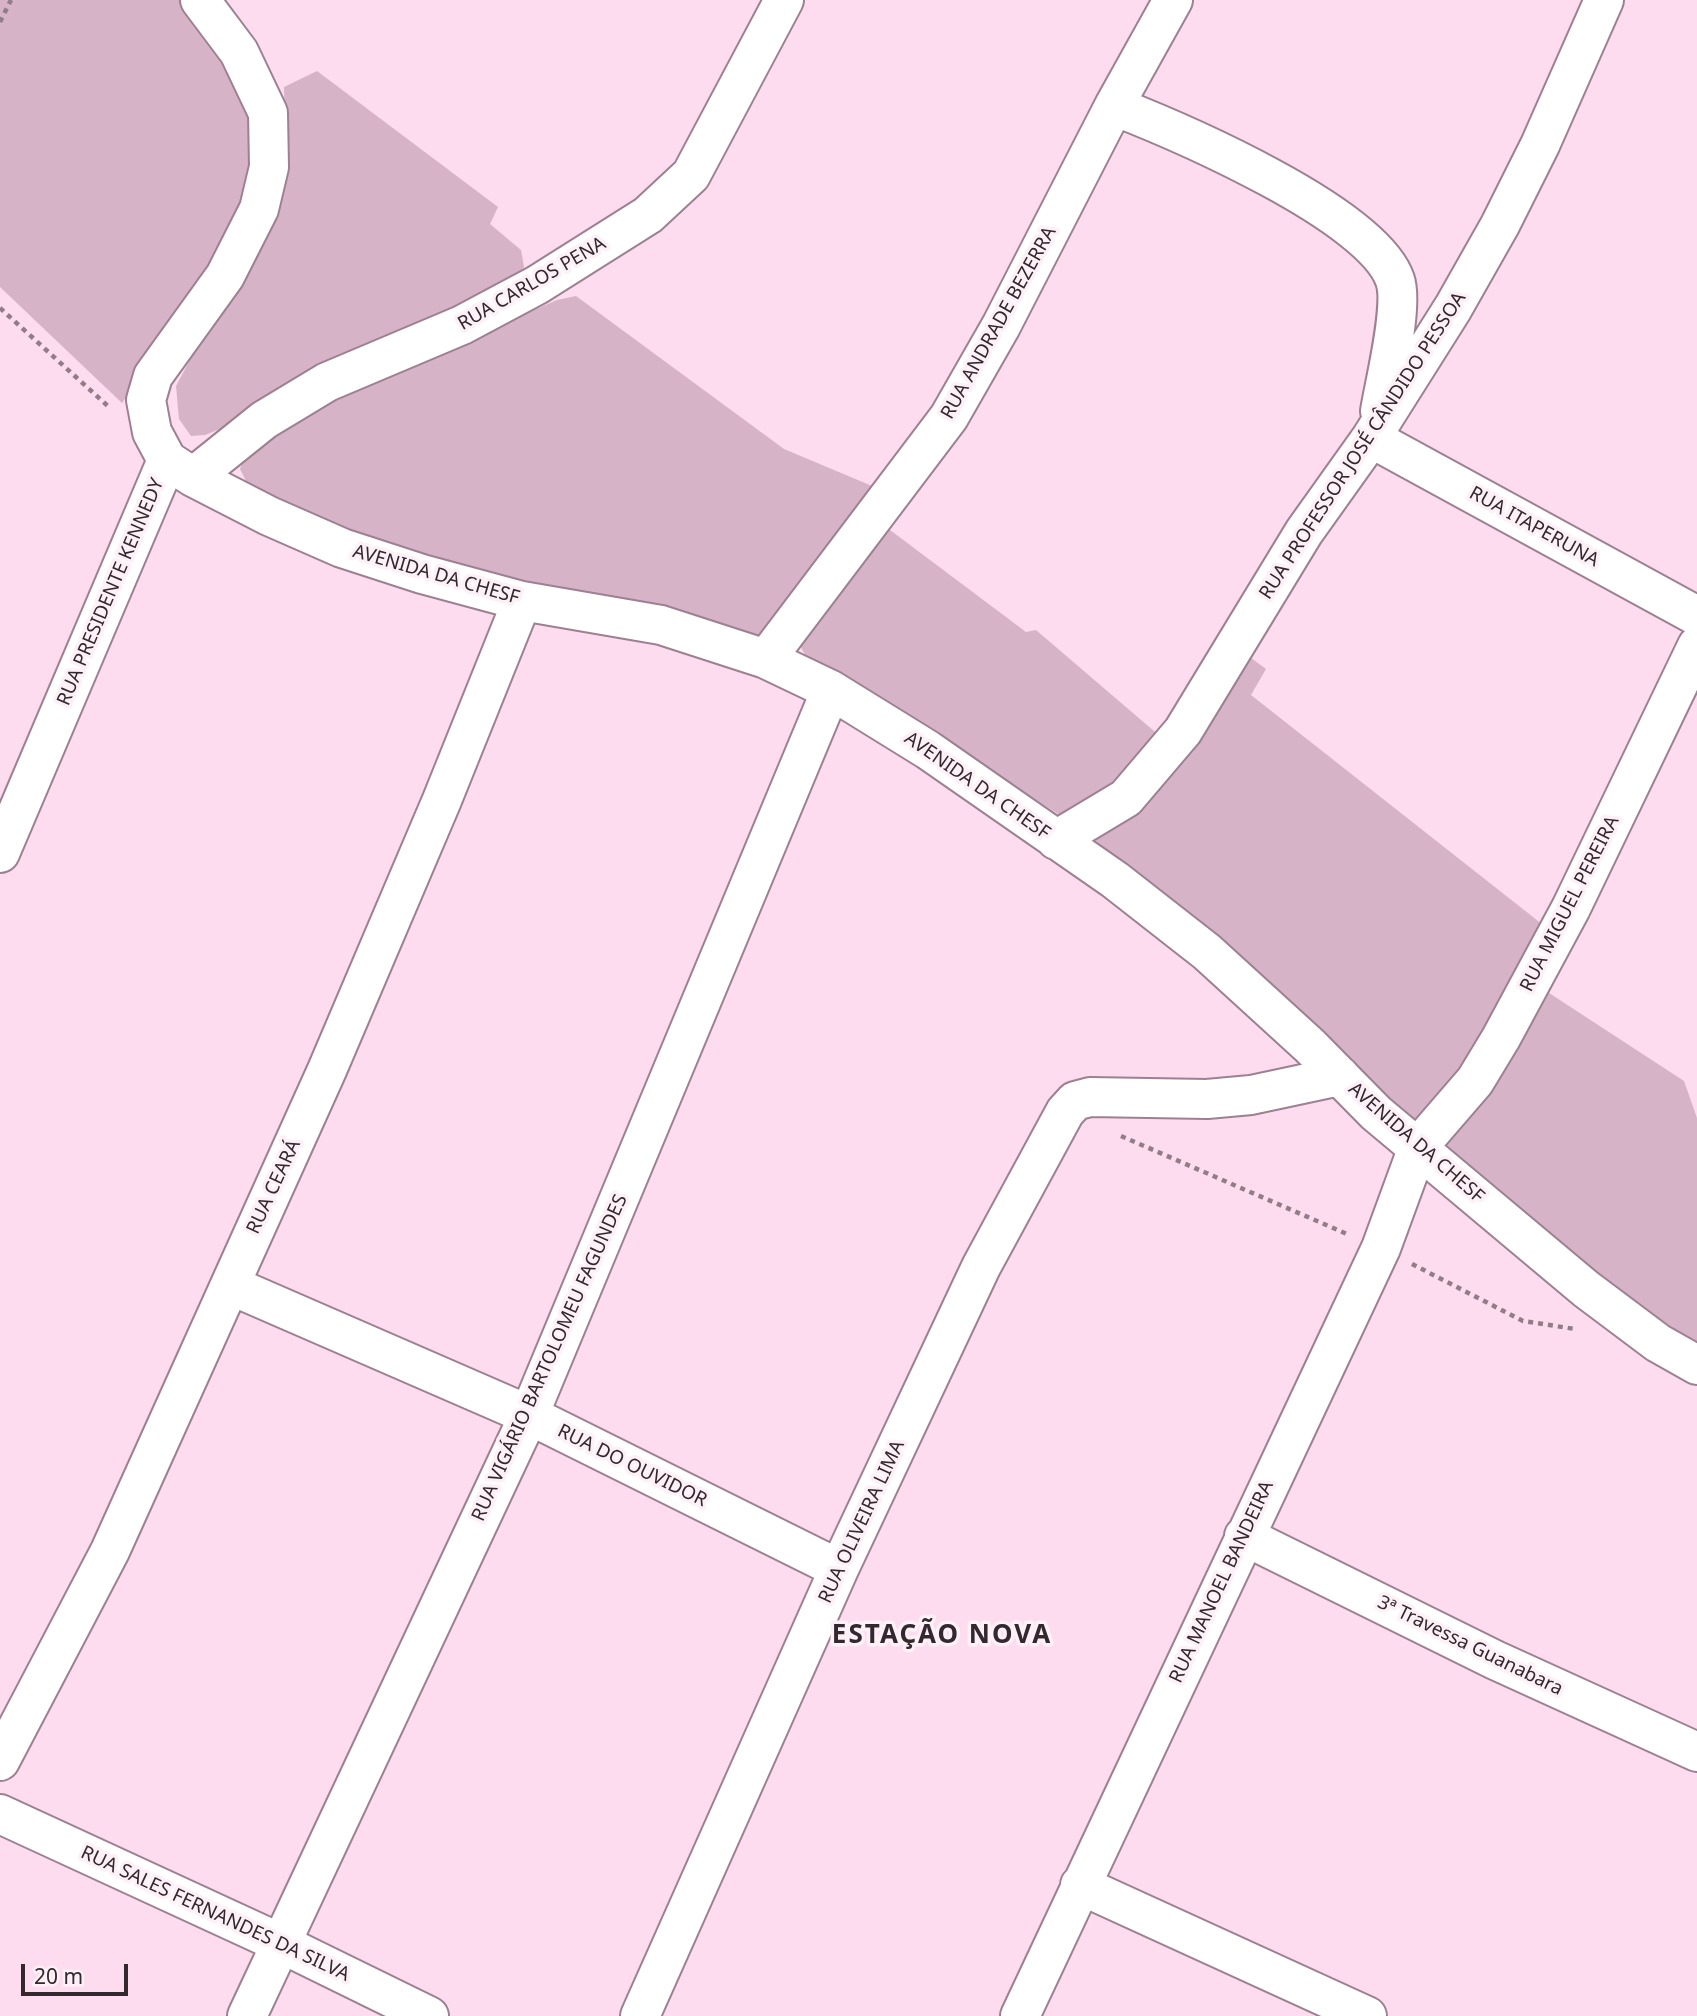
<!DOCTYPE html>
<meta charset="utf-8">
<style>
body{margin:0}
#map{position:relative;width:1697px;height:2016px;overflow:hidden;background:#fcdcee;font-family:"Noto Sans",sans-serif}
canvas{display:block}
.scale{position:absolute;left:21px;top:1964px;width:107px;height:32px;box-sizing:border-box;border:4px solid #33282e;border-top:0;padding-left:9px;font-size:21px;line-height:24px;white-space:nowrap;color:#33282e;-webkit-text-stroke:5px #fdf0f7;paint-order:stroke}
</style>
<div id="map">
<canvas width="1697" height="2016"></canvas>
<div class="scale">20 m</div>
</div>
<script>
const c = document.querySelector('canvas').getContext('2d');
c.lineJoin = 'round';
function paint(path, color) {
  c.fillStyle = color;
  c.fill(path, 'evenodd');
}
function trace(path, color, width, dash) {
  c.strokeStyle = color;
  c.lineWidth = width;
  c.lineCap = dash ? 'butt' : 'round';
  c.setLineDash(dash || []);
  c.stroke(path);
}
function label(font, color, halo, rows, align = 'center') {
  c.font = font + ' "Noto Sans",sans-serif';
  c.lineWidth = 7;
  c.setLineDash([]);
  c.textBaseline = 'middle';
  c.strokeStyle = halo;
  c.fillStyle = color;
  for (const [text, x, y, turn = 0] of rows) {
    c.save();
    c.translate(x, y);
    c.rotate((+turn || 0) * Math.PI / 180);
    c.textAlign = isNaN(turn) ? turn : align;
    if (halo) c.strokeText(text, 0, 0);
    c.fillText(text, 0, 0);
    c.restore();
  }
}
paint(new Path2D(`
 M0 0H181L201 17 259 112V193L172 331 122 403 0 287Z
 M317 71 498 207 490 224 521 250 524 267 514 284 252 416 205 435 191 436 179 419 176 386 260 229 285 122 284 87Z
 M576 296 784 449 884 491 767 645 358 539 247 483 240 469 247 451 285 420 557 300Z
 M886 527 1026 632 1036 630 1161 737 1134 775 1074 816 1058 814 917 723 810 664 798 642Z
 M1247 655 1266 669 1251 695 1552 932 1464 1086 1409 1126 1101 852 1095 838Z
 M1546 991 1684 1081 1697 1118V1351L1437 1146Z`), '#d7b3c8');
const minor = new Path2D(`
 M1114 106C1178 131 1373 214 1395 280 1404 306 1385 381 1380 411
 M1371 438 1697 616
 M167 460 193 477 269 516 342 548 422 574 522 601 661 625 766 659 831 690 928 750 1115 880 1207 952 1310 1046 1376 1113 1586 1289 1658 1343 1697 1365
 M193 477 264 420 327 382 462 325 537 285 648 215 691 175 784 0
 M766 659 949 417 1001 326 1114 106 1173 0
 M1056 840 1126 798 1183 731 1304 532 1371 438 1453 308 1500 225 1540 145 1604 0
 M0 853 167 460 152 432 146 400 153 376 225 276 259 209 269 167 268 113 239 52 200 0
 M230 1285 529 1415 839 1569
 M1244 1536 1495 1660 1697 1752
 M0 1761 110 1551 327 1070 442 800 522 601
 M0 1814 280 1943 429 2016
 M1080 1885 1367 2016
 M247 2016 529 1415 831 690
 M640 2016 839 1569 981 1267 1065 1112 1075 1101 1090 1097 1207 1099 1251 1095 1340 1076
 M1020 2016 1381 1248 1418 1147 1475 1081 1501 1038 1571 908 1697 646`);
trace(minor, '#9d8091', 42);
trace(new Path2D(`
 M0 22 11 0
 M0 308 110 408
 M1121 1136 1347 1234
 M1412 1264 1523 1321 1575 1329`), '#917c88', 4.5, [5, 5]);
trace(minor, '#fff', 38);
label('19px', '#33282e', '#fdf0f7', [
 ["RUA CARLOS PENA",532,284,-30],
 ["RUA ANDRADE BEZERRA",999,323,-61],
 ["RUA PROFESSOR JOSÉ CÂNDIDO PESSOA",1363,446,-57],
 ["RUA ITAPERUNA",1534,527,29],
 ["AVENIDA DA CHESF",436,575,16],
 ["RUA PRESIDENTE KENNEDY",111,592,-67],
 ["AVENIDA DA CHESF",977,786,35],
 ["RUA MIGUEL PEREIRA",1570,904,-63],
 ["AVENIDA DA CHESF",1416,1143,41],
 ["RUA CEARÁ",274,1187,-65],
 ["RUA VIGÁRIO BARTOLOMEU FAGUNDES",550,1358,-66],
 ["RUA DO OUVIDOR",632,1466,26],
 ["RUA OLIVEIRA LIMA",862,1522,-65],
 ["RUA MANOEL BANDEIRA",1222,1582,-65],
 ["3ª Travessa Guanabara",1470,1646,26],
 ["RUA SALES FERNANDES DA SILVA",215,1914,25]
]);
c.letterSpacing = '2px';
label('bold 26px', '#33282e', '#fdf0f7', [
 ["ESTAÇÃO NOVA",942,1636]
]);
c.letterSpacing = '0px';
</script>
